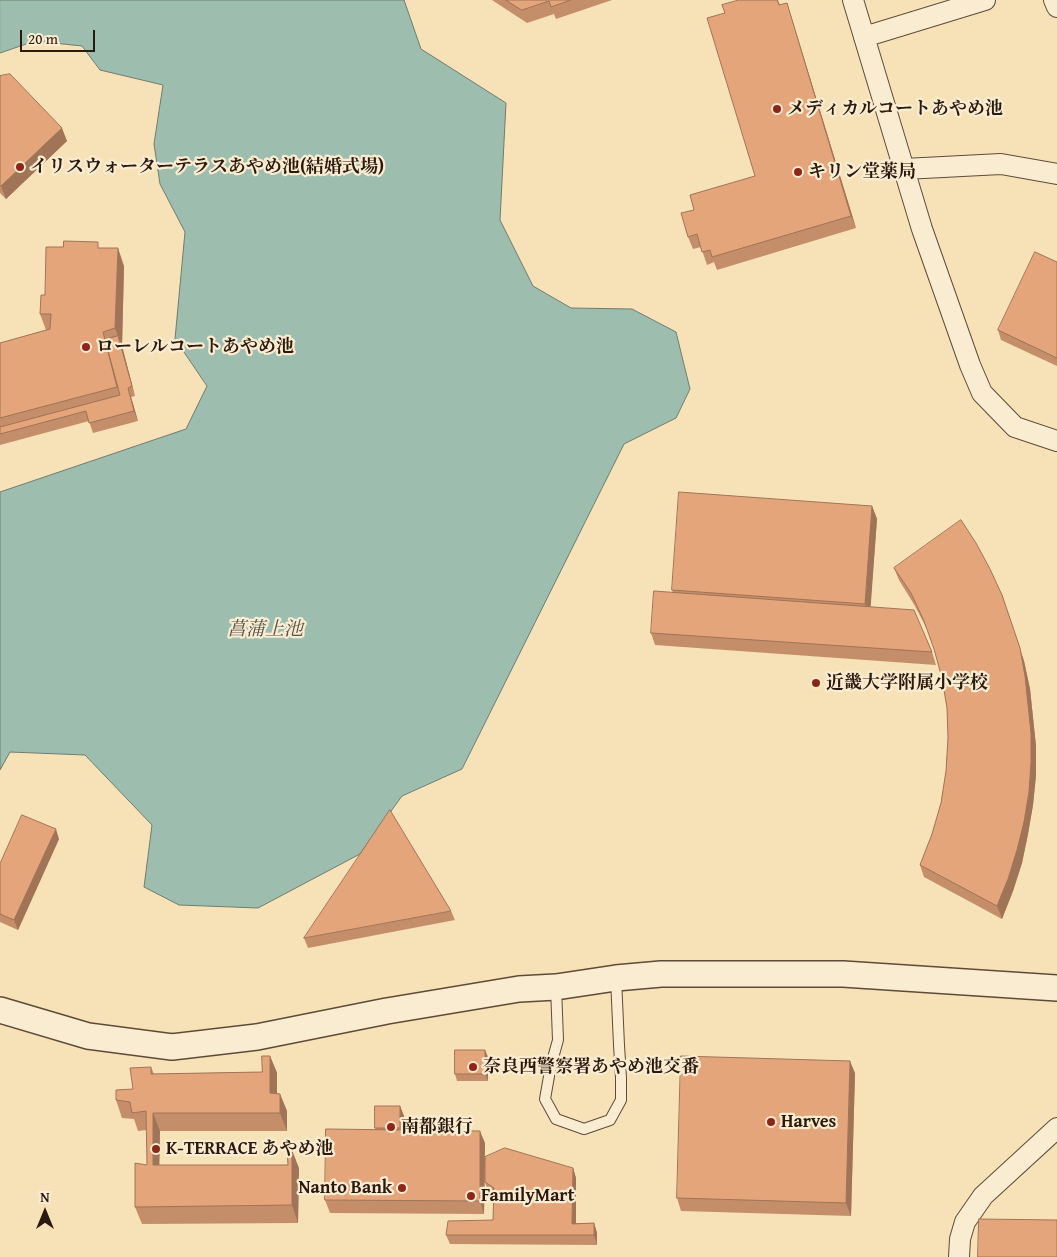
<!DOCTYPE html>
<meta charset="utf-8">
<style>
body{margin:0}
#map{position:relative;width:1057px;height:1257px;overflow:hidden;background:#f7e2b7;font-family:"Gentium Book Plus",serif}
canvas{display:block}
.north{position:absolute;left:20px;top:1187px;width:50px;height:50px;-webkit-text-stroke:4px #faecd0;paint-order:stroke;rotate:0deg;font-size:14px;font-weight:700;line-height:20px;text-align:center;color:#2a190d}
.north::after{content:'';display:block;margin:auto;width:18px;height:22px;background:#2a190d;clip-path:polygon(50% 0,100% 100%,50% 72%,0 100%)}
.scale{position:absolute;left:20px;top:30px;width:75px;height:22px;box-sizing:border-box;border:2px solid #2a190d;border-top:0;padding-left:6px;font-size:15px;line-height:18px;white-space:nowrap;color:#2a190d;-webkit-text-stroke:4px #faecd0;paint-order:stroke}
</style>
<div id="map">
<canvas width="1057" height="1257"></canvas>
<div class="north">N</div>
<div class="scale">20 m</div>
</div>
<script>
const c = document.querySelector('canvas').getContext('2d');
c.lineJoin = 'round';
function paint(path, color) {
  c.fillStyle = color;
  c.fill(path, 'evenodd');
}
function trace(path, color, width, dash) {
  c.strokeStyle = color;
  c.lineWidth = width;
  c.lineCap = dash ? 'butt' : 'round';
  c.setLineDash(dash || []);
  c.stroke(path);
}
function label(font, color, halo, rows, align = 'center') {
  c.font = font + ' "Gentium Book Plus","Noto Serif JP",serif';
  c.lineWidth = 4.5;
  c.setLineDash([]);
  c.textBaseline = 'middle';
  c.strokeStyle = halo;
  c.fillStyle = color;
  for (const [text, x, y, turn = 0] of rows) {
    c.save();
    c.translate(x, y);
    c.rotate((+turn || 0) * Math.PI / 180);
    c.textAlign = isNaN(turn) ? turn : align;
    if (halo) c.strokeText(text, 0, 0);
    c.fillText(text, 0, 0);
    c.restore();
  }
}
const water = new Path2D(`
 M0 0H404L421 49 506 103 500 220 533 286 571 308 632 309 676 332 690 389 676 418 624 444 462 769 402 796 360 854 258 908 179 905 144 887 152 825 85 755 10 752 0 770V492L186 429 207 386 175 339 185 232 160 184 154 144 163 85 100 70 82 46 35 41 0 53Z`);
paint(water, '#9dbeaf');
trace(water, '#6f7c6e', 1);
const service = new Path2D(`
 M556 987 558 1040 551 1065 545 1099 556 1119 584 1129 610 1120 621 1100V1078L619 1045 616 978`);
const minor = new Path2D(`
 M853 0 922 229 970 365 982 393 1015 427 1057 441
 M1054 0 1057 7
 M864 37 985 0
 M904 169 1001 164 1057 174
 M959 1257 960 1239 965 1222 983 1196 1057 1128`);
const tertiary = new Path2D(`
 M0 1010 88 1036 172 1047 257 1037 387 1011 519 989 556 987 616 978 661 974H843L1057 988`);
trace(service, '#5d4b38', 12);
trace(minor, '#5d4b38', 22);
trace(tertiary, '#5d4b38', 28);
trace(service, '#faecd0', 10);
trace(minor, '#faecd0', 20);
trace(tertiary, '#faecd0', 25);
paint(new Path2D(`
 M492 0H612L556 19 554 14 527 23Z
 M739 0H778L780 5 787 3 791 16 856 228 717 270 714 262 707 265 701 247 693 249 688 237 694 210 755 176 725 13Z
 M0 76 67 141 6 199 0 193Z
 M100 248 124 266 122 346 135 396 131 397 138 421 93 433 89 421 0 445V343L46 330 40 314 45 295Z
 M1057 262V366L1001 340 998 330Z
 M872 506 877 519 870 607 932 652 936 665 655 645 651 633 673 593 672 590Z
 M894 568 1002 595 1024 661 1030 689 1036 746V775L1033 805 1028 834 1022 863 1013 891 1002 919 924 877 920 865 932 834 941 803 946 771 948 738 947 708 942 678 935 650 929 633 915 606 899 580Z
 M59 839 18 930 0 922V864Z
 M451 911 455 920 308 948 304 938Z
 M270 1056 277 1073V1093L280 1094 287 1111V1131H160L159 1165 299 1168 298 1223 142 1224 135 1207 147 1165V1130L138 1131 134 1119 122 1118 116 1100 133 1089 151 1067 154 1074 262 1072Z
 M488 1057V1081H457L455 1074Z
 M855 1073 851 1216 681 1211 677 1198Z
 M400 1106 404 1116V1130L485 1143V1157L573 1168 576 1178V1223H594L597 1233V1245L450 1244 446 1235 493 1220 494 1195 488 1192 485 1182V1169L484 1214 330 1213 325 1200 376 1130 375 1128Z`), '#c48e6a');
paint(new Path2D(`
 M787 3 791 16 856 228 851 216Z
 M62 128 67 141 6 199 1 186Z
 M118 248 124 266 122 346 135 396 132 386 118 336 115 328Z
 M128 388 131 397 138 421 134 411Z
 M872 506 877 519 870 616 865 604Z
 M1002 595 1024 661 1030 689 1036 746V775L1033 805 1028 834 1022 863 1013 891 1002 919 997 906Z
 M56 829 59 839 18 930 14 920Z
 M485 1050 488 1057V1081L485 1074Z
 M270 1056 277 1073V1110L270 1093Z
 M850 1061 855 1073 851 1216 846 1203Z
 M280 1094 287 1111V1131L280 1113Z
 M400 1106 404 1116V1138L400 1128Z
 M153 1113 160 1131 159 1183 153 1165Z
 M480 1131 485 1143 484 1214 480 1201Z
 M292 1150 299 1168 298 1223 292 1205Z
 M573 1168 576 1178V1233L572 1224Z
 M594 1223 597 1233V1245L594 1235Z`), '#a07456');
const building = new Path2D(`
 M506 0H571L551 7 549 1 522 10Z
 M739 0H777L779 5 787 3 851 216 712 257 710 250 702 252 697 234 688 237 681 213 694 210 690 195 755 176 707 18 725 13 722 5Z
 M10 74 62 128 1 186 0 185V76Z
 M64 241 98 242V248H118L115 328 103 332 117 387 0 418V343L50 329 51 314H40L41 295H45L46 247H63Z
 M1035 252 1057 262V358L998 330Z
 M118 336 132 386 128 388 134 411 89 423 86 411 0 434V427L120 395 105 340Z
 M679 492 872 506 865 604 672 590Z
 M961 520 976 543 990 569 1002 595 1020 648 1025 676 1031 733V763L1029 792 1024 822 1017 850 1008 879 997 906 920 865 932 834 941 803 946 771 948 738 947 708 942 678 934 649 924 621 911 593 894 568Z
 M654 591 914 610 932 652 651 633Z
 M390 810 451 911 304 938Z
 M22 815 56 829 14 920 0 914V864Z
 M455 1050H485V1074H455Z
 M262 1056H270V1093L280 1094V1113H153V1165H288L287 1150H292V1205L135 1207V1163L147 1165 146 1111 132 1113 130 1102 116 1100V1090L133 1089 130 1068 151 1067V1074L262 1072Z
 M681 1056 850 1061 846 1203 677 1198Z
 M375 1106H400V1128H375Z
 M326 1129 480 1131V1201L325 1200Z
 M505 1148 573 1168 572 1224 594 1223V1235H446L448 1221 493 1220 494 1188 485 1182V1157Z
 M979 1219 1057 1220V1257H978Z`);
paint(building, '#e4a57b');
trace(building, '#a07456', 1);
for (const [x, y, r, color] of [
 [777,109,5,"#8f2418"],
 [20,167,5,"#8f2418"],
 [798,172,5,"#8f2418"],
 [86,347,5,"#8f2418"],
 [816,683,5,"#8f2418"],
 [473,1067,5,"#8f2418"],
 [771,1122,5,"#8f2418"],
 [391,1127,5,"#8f2418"],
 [156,1149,5,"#8f2418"],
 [402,1188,5,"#8f2418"],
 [471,1196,5,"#8f2418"]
]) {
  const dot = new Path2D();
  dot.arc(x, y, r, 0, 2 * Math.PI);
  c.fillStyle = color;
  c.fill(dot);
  trace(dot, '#faecd0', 2);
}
label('bold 18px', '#2a190d', '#faecd0', [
 ["メディカルコートあやめ池",787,109],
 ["イリスウォーターテラスあやめ池(結婚式場)",30,167],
 ["キリン堂薬局",808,172],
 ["ローレルコートあやめ池",96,347],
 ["近畿大学附属小学校",826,683],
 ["奈良西警察署あやめ池交番",483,1067],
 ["Harves",781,1122],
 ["南都銀行",401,1127],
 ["K-TERRACE あやめ池",166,1149],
 ["Nanto Bank",392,1188,"right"],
 ["FamilyMart",481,1196]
], 'left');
label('italic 19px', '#525346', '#faecd0', [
 ["菖蒲上池",265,630]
]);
</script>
